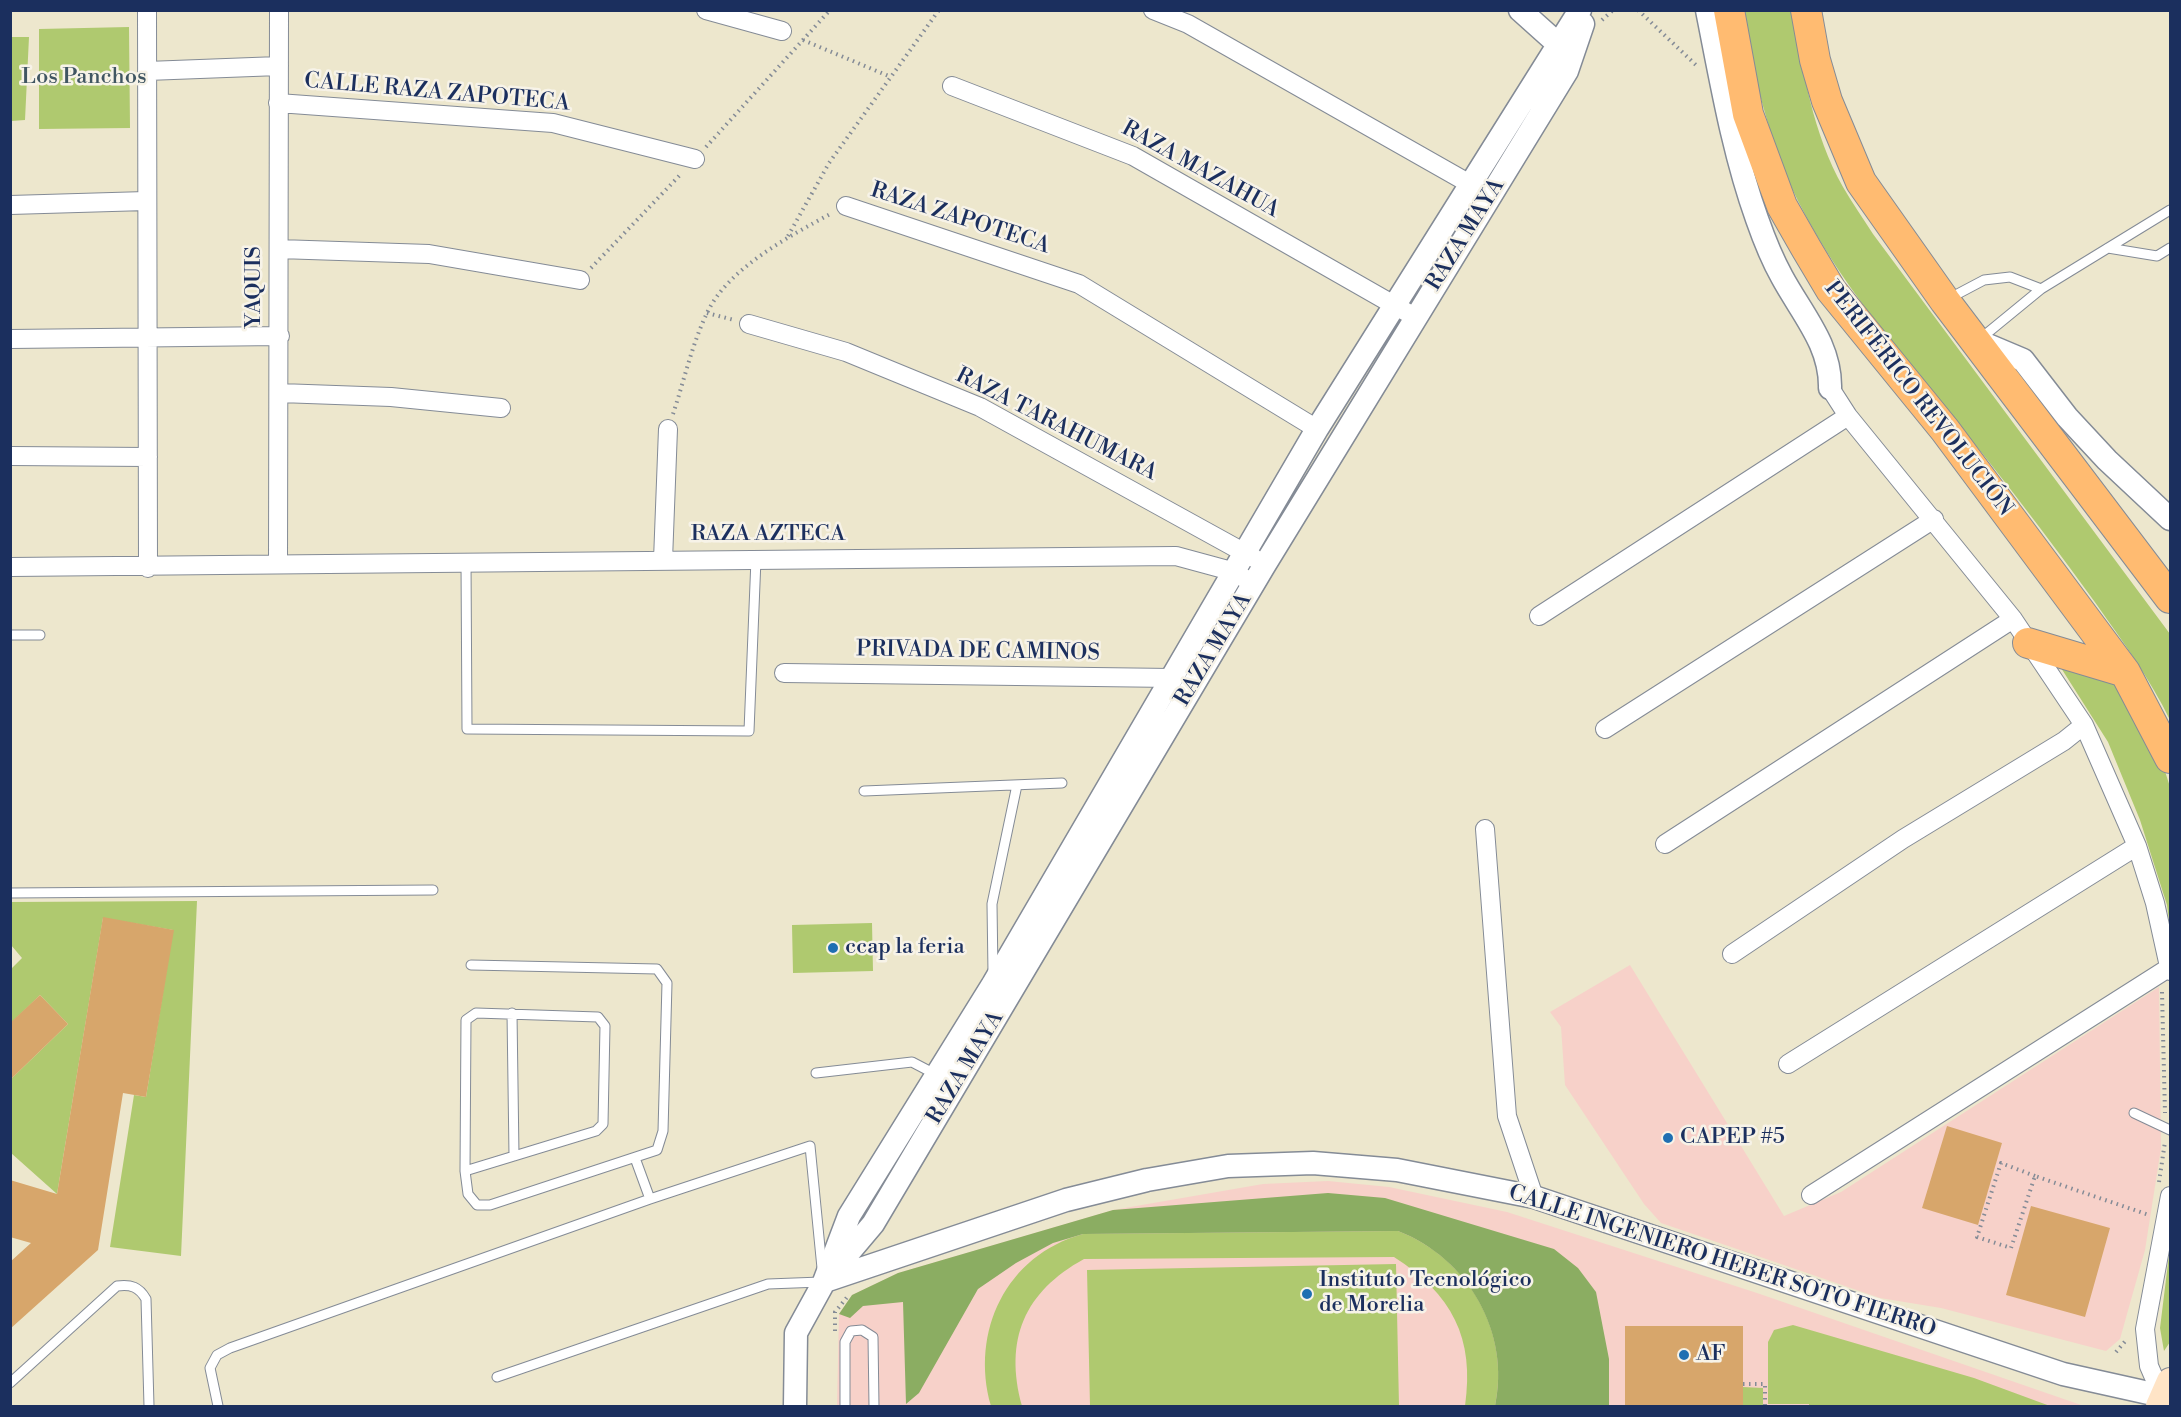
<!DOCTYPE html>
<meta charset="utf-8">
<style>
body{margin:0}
#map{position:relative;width:2181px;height:1417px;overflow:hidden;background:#ede7cd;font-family:"Libre Bodoni",serif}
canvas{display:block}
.frame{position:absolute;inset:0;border:12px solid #1b2f5e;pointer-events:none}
</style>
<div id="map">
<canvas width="2181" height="1417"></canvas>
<div class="frame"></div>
</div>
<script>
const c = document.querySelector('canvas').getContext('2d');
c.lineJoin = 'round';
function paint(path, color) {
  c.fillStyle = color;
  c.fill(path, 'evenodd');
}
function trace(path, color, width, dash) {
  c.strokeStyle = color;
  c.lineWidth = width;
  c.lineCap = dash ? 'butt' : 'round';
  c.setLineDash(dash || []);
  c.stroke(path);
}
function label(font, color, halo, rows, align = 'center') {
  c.font = font + ' "Libre Bodoni",serif';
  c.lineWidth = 5;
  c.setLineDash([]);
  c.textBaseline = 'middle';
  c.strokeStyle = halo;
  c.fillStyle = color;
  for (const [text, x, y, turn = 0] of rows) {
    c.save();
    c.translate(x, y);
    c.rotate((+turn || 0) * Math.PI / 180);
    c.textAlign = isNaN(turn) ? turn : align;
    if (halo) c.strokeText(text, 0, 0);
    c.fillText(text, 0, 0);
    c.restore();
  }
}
paint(new Path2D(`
 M1630 965 1784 1216 1841 1192 2159 987 2161 1148 2145 1250 2120 1339 2106 1351 1941 1308 1880 1298 1661 1223 1644 1204 1565 1085 1561 1027 1550 1012Z
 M1328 1181 1389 1187 1507 1212 1757 1293 2084 1406H837L839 1314 852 1295 898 1273 1113 1210 1263 1184Z`), '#f7d1c9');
paint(new Path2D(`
 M1741 11H1794C1802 70 1813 134 1843 187 1852 203 1863 218 1873 234L2170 634V720C2150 679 2123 642 2097 605 2060 554 2022 503 1982 453 1917 371 1846 296 1798 201 1769 141 1754 75 1741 11Z
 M129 27 130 128 39 129V29Z
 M11 37H29L25 120 11 121Z
 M2056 660 2120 684 2164 768 2170 787V928L2167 905 2140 820 2108 742Z
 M197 901 181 1256 110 1247 134 1095 146 1097 173 930 103 918 57 1194 11 1153 10 1080 68 1024 40 995 11 1023V969L22 958 11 945V902Z
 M872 923 873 971 793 973 792 925Z
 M1398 1231C1468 1258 1511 1332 1495 1406H1465C1475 1338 1452 1294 1394 1257L1084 1259C1024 1292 1004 1340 1022 1406H991C970 1332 1006 1255 1083 1234Z
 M2170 1247V1342L2164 1351 2160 1328Z
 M1396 1264 1399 1406H1090L1087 1270Z
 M1793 1325 1974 1378 2050 1406H1809V1404H1768V1342L1774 1330Z
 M1743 1387 1763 1388V1406H1743Z`), '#afc96f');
paint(new Path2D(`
 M1328 1193 1385 1198 1554 1249 1578 1268 1596 1292 1609 1359V1406H1495C1511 1333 1468 1258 1398 1231L1083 1234 1053 1243 1016 1263 978 1289 919 1393 906 1404 903 1302 863 1306 850 1318 839 1314 852 1295 898 1273 1113 1210Z`), '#8bad62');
paint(new Path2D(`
 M103 917 174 930 146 1097 123 1093 98 1250 10 1329V1262L31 1243 10 1237V1180L57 1194Z
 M40 995 68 1024 10 1080V1023Z
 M1947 1126 2002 1143 1978 1225 1922 1208Z
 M2031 1206 2110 1228 2085 1317 2006 1295Z
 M1625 1326H1743V1407H1625Z`), '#d7a66b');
const service = new Path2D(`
 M2108 248 2157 256 2170 248
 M1948 299 1984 280 2010 277 2041 289
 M1980 339 2041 289 2170 210
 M466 562 467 729 749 731 756 559
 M10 635H40
 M864 791 1062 783
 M10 893 433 890
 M993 973 992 904 1017 785
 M512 1013 514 1156
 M816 1073 912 1062 935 1074
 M2134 1113 2170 1130
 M635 1158 650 1199
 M465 1171 596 1131 603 1124 605 1026 598 1017 476 1013 466 1020 465 1171 468 1194 477 1205H490L657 1150 663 1131 667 983 657 969 471 965
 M497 1377 768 1284 821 1282
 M10 1383 117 1286C131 1284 139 1287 146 1299L149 1406
 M218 1406 210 1368 217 1355 230 1348 650 1199 810 1146 822 1268
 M845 1406V1342L851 1331 862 1330 873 1337 874 1406`);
const minor = new Path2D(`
 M147 10 148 568
 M706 10 782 31
 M1153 10 1188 24 1470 184
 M147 71 279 66
 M952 86 1133 156 1415 317
 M278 103 553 123 695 159
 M10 205 146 201
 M846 206 1079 284 1317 429
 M279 249 429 254 580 280
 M749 324 846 352 980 407 1254 558
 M10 339 280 336
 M1830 388 1848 416 2013 619 2084 725 2137 846 2155 903 2170 971
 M280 393 391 397 501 408
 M10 456 148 457
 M663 560 668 429
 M278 564 279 10
 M10 567 1176 556 1235 572 1244 578
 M1539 616 1848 416
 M784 673 1172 678
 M1605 729 1934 519
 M1485 829 1507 1116 1534 1197
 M1665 844 2013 619
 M1732 954 1903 839 2064 741 2084 725
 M1788 1064 2137 846
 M1811 1195 2170 967
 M2162 1396 2149 1366 2145 1329 2170 1196`);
const tertiary = new Path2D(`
 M1520 10 1559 45 1563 58
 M1707 10C1721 80 1733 152 1757 219 1764 239 1772 259 1782 277 1802 314 1831 345 1830 388
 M1978 341 2023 360 2067 417 2107 460 2170 519
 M835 1269 873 1224 1264 566 1567 71 1583 24
 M825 1281 1066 1200 1147 1180 1228 1166 1313 1163 1397 1170 1534 1197 2063 1374 2162 1396
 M795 1406 796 1333 824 1282 849 1216 993 984 1317 429 1580 10`);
const secondary = new Path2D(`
 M2159 1406 2170 1381`);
const trunk = new Path2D(`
 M1729 10 1748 114 1782 206 1806 248 1831 290 1945 430 2125 672 2170 758
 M1806 10 1815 60 1827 101 1861 182 1945 301 2170 598
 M2028 643 2125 672`);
trace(service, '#848b96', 11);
trace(minor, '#848b96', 20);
trace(tertiary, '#848b96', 25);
trace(secondary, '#848b96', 28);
trace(trunk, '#848b96', 32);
trace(new Path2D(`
 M1638 10 1697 66
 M1602 20 1613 10
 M803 40 891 77
 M706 147 830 10
 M788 236 829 163 939 10
 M591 268 681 174
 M707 313 734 320
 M673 414C684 381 692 344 707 313 728 268 790 236 832 213
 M2162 992 2165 1113
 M2035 1176 2001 1163 1977 1237 2011 1248 2035 1176 2149 1215
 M2159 1182 2165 1142
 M835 1331V1312L848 1296
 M2116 1352 2127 1339
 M1743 1384H1765V1406`), '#848b96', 4, [1.5, 4.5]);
trace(service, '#fff', 9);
trace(minor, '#fff', 18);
trace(tertiary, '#fff', 22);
trace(secondary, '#ffe4c6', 26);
trace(trunk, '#ffbb71', 30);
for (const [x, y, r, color] of [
 [833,948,6,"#1f6fb2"],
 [1668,1138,6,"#1f6fb2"],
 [1307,1294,6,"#1f6fb2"],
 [1684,1355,6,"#1f6fb2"]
]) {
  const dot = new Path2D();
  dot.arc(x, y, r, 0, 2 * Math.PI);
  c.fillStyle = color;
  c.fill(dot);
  trace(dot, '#f7f3e8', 2);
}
label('22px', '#405662', '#f7f3e8', [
 ["Los Panchos",84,78]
]);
label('22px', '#1b2f5e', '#f7f3e8', [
 ["CALLE RAZA ZAPOTECA",437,93,5],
 ["RAZA MAZAHUA",1200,170,29],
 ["RAZA ZAPOTECA",960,219,18],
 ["RAZA MAYA",1466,235,-58],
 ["YAQUIS",255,287,-90],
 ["PERIFÉRICO REVOLUCIÓN",1918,399,52],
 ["RAZA TARAHUMARA",1056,425,27],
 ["RAZA AZTECA",768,535],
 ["RAZA MAYA",1214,650,-59],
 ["PRIVADA DE CAMINOS",978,652,1],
 ["RAZA MAYA",966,1068,-59],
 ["CALLE INGENIERO HEBER SOTO FIERRO",1722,1262,18]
]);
label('22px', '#1b2f5e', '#f7f3e8', [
 ["ccap la feria",845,948],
 ["CAPEP #5",1680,1138],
 ["Instituto Tecnológico",1319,1281],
 ["de Morelia",1319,1306],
 ["AF",1696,1355]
], 'left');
</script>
